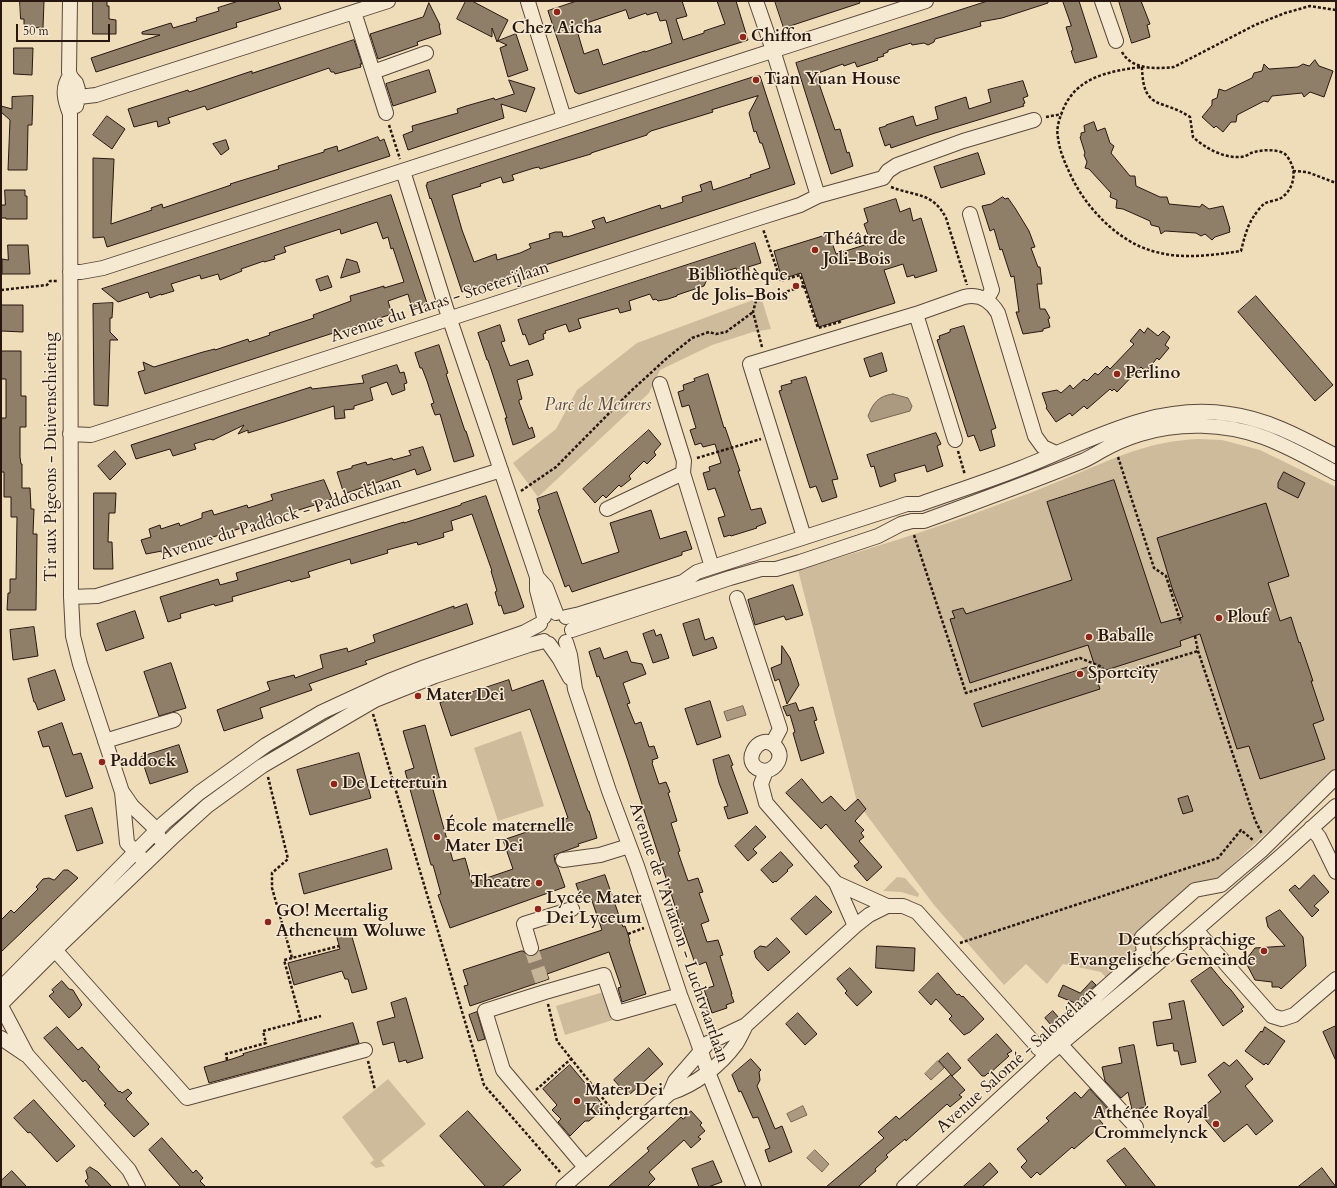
<!DOCTYPE html>
<meta charset="utf-8">
<style>
body{margin:0}
#map{position:relative;width:1337px;height:1188px;overflow:hidden;background:#efddb9;font-family:Cardo,serif}
canvas{display:block}
.frame{position:absolute;inset:0;border:2px solid #281711;pointer-events:none}
.scale{position:absolute;left:16px;top:24px;width:94px;height:18px;box-sizing:border-box;border:2px solid #281711;border-top:0;padding-left:5px;font-size:12px;line-height:14px;white-space:nowrap;color:#281711;-webkit-text-stroke:3px #f5e9d2;paint-order:stroke}
</style>
<div id="map">
<canvas width="1337" height="1188"></canvas>
<div class="frame"></div>
<div class="scale">50 m</div>
</div>
<script>
const c = document.querySelector('canvas').getContext('2d');
c.lineJoin = 'round';
function paint(path, color) {
  c.fillStyle = color;
  c.fill(path, 'evenodd');
}
function trace(path, color, width, dash) {
  c.strokeStyle = color;
  c.lineWidth = width;
  c.lineCap = dash ? 'butt' : 'round';
  c.setLineDash(dash || []);
  c.stroke(path);
}
function label(font, color, halo, rows, align = 'center') {
  c.font = font + ' Cardo,serif';
  c.lineWidth = 3;
  c.setLineDash([]);
  c.textBaseline = 'middle';
  c.strokeStyle = halo;
  c.fillStyle = color;
  for (const [text, x, y, turn = 0] of rows) {
    c.save();
    c.translate(x, y);
    c.rotate((+turn || 0) * Math.PI / 180);
    c.textAlign = isNaN(turn) ? turn : align;
    if (halo) c.strokeText(text, 0, 0);
    c.fillText(text, 0, 0);
    c.restore();
  }
}
paint(new Path2D(`
 M761 297 771 329 753 332 712 345 660 370 649 393 538 497 513 463 556 429 577 390 637 343Z
 M1198 439 1222 440 1260 450 1336 487V777L1263 836 1108 980 1101 972 1063 964 1047 984 1026 964 1004 985 934 905 857 802 798 570C865 550 932 530 997 505 1023 496 1048 486 1074 475 1117 457 1150 441 1198 439Z
 M521 731 544 806 498 821 474 748Z
 M897 877 905 878 919 894 918 897 901 892 883 891Z
 M607 991 616 1019 565 1035 556 1006Z
 M388 1079 426 1124 381 1161 385 1166 376 1168 370 1163 374 1160 342 1117Z`), '#cdbb9c');
const water = new Path2D(`
 M893 394 908 398 912 406 910 411 871 422 868 416C873 403 878 396 893 394Z
 M743 706 746 715 727 721 724 712Z
 M938 1061 944 1068 931 1080 925 1074Z
 M803 1106 807 1115 791 1122 787 1114Z
 M815 1150 829 1164 822 1172 807 1158Z`);
paint(water, '#ab9a80');
trace(water, '#776654', 1);
const building = new Path2D(`
 M20 1H44L43 28 24 27V19H21Z
 M93 1H107V6H109V19L116 20V34H93Z
 M239 1H278L281 9 236 23 237 27 96 72 91 58 160 35 142 34V32L171 23 173 28 197 21 196 18 219 11 218 8Z
 M466 1H472L508 20 497 42 492 28V37L457 19Z
 M577 1H682L687 16 676 19 683 40 704 33V31L725 24 717 1H736L748 40 579 94 575 92 548 11ZM626 10 629 19 646 13 647 15 657 12 660 21 666 20 672 43 645 52V51L603 65 598 49 584 54 576 27Z
 M775 1H859L860 3 784 28Z
 M988 1H1048V3L1002 18 980 22 981 26 935 39 934 42 928 45 924 43 912 45 911 43 888 50V52L883 54 884 56 877 58 878 60 857 67 855 62 844 66 843 64 818 73V75H816L835 130 840 129 847 153 849 152 853 166 831 174 796 63Z
 M1063 1H1079L1097 57 1075 63 1071 51 1073 50 1066 27 1071 26Z
 M1119 1H1141L1150 24 1147 25 1150 37 1132 43Z
 M429 3 440 25H439L441 34 417 42 418 45 378 59 370 34 423 17Z
 M516 34 528 70 508 77 500 48 507 45 498 41Z
 M354 40 362 64H360L361 67 335 74 334 72H331L329 68 207 110 205 106 168 118 170 123 158 127 157 121 134 127 128 109 188 90 189 92 252 71V73Z
 M14 48H33L32 75 14 74Z
 M1315 60 1319 66 1333 71 1324 97 1310 92 1304 97 1302 93 1272 96 1268 102 1264 101 1237 115 1236 122H1231L1223 132 1216 126 1214 128 1202 117 1212 105V100L1217 98 1219 89 1225 91 1252 78 1254 73 1262 71 1264 64 1269 69 1298 67 1303 64 1309 66Z
 M429 70 436 92 393 106 386 84Z
 M756 76H760L761 79 795 184 462 292 431 198 430 199 426 185H427V183ZM758 96 749 113 754 132 756 131 760 143H762L770 168 750 175 751 177 713 190 711 181 700 185 702 191 682 197 683 202 661 209 660 205 606 223 604 217 592 221 595 228 567 237V236L563 237 562 232H555L549 234 550 238 529 244 531 248 520 253 497 260 496 254 474 262 462 230 452 195 481 186 480 184 501 177 503 183 514 180 512 175 534 168 539 167 540 169 591 154V153L647 135V134L651 131 713 112 712 110Z
 M509 80 535 88 526 112 501 104 504 118 408 150 403 135 413 131 412 126 458 113 457 109 466 106 494 98 495 100 514 94Z
 M1023 81 1028 96 1023 98 1025 103 1023 104 1024 106 932 134 891 148 890 144 885 146 879 128 886 126V125L913 116 916 126 938 119 935 107 966 97 969 109 991 102 988 90Z
 M33 96 32 125H28L27 170H8L10 120 1 112V106L12 109V97Z
 M107 116 125 129 112 149 93 135Z
 M1094 122 1097 131 1105 128 1110 143 1114 146 1111 153 1130 176H1135L1136 186 1160 197H1167L1169 204 1200 207 1202 204 1209 209 1223 206 1230 229H1229L1230 232 1215 237 1212 240 1205 234 1201 236 1196 233 1165 231 1161 234 1159 227 1151 225 1150 221 1123 209 1116 208 1117 200 1110 197 1111 193 1089 169 1085 168 1087 162 1084 155 1085 153 1080 137 1081 136V133L1085 132 1084 126Z
 M378 137 380 141 384 139 390 156 107 247 104 237 93 238V158L114 159 111 224 152 210 151 208 162 204 163 208 231 185 230 184 279 169 278 166 324 152V150L337 146 338 151Z
 M226 140 229 149 221 155 213 144Z
 M978 153 985 174 941 188 934 167Z
 M5 190H25V196H27V219H6V218H1V205H5Z
 M391 195 427 303 412 308 408 294 388 301 392 314 145 394 138 372 145 370 143 362 154 367 203 352 215 349V350L248 339 249 342 270 335 269 333 314 318 313 315 351 301 350 296 384 286V288L404 282 393 248 391 249 388 237 383 239 377 222 341 234 340 229 284 247 286 252 274 256 275 259 264 262V261L241 269 242 271 220 280 218 274 201 279 200 275 171 284 174 291 161 295V294L150 298 148 292 118 302 102 289Z
 M1003 197 1005 199 1008 198 1015 208 1029 231 1035 247 1031 248 1038 267H1040L1042 284H1037L1040 309H1045L1050 318 1048 319 1050 327 1043 329V331L1023 334 1016 312H1019L1014 276 1011 277 1002 249 1000 250 994 229 990 231 982 206 991 204Z
 M896 199 900 212 910 208 913 221 921 218 937 271 915 278 914 275 907 277 903 264 884 270 895 303 819 327 801 273 782 279 774 251 829 234 836 254 871 243 864 224 868 222 864 209Z
 M755 243 761 263 748 267 749 271 738 274 736 268 708 277 704 286 677 295V296L668 299 658 301 656 299 653 300 650 294 629 301 631 310 620 313 618 308 578 319 581 328 569 332 566 324 545 331 546 333 543 334 544 339 529 345 525 334 523 335 518 320Z
 M8 245H28L30 274H2V259L8 260Z
 M347 259 357 262 360 272 341 278Z
 M328 276 332 287 320 291 316 280Z
 M1256 296 1333 385 1315 401 1238 312Z
 M113 303 112 318H110V332L118 340H110L108 406 94 405 93 304Z
 M1 305H23V332L1 331Z
 M500 325 505 341 501 342 510 366 528 360 533 375 517 380 522 399 519 400V402L529 429 532 427 535 437 513 445 505 418H507L488 360H487L478 333Z
 M964 326 996 428 991 430 995 446 980 451 974 435 968 437 937 340 940 339 939 336 950 332V330Z
 M1148 328 1158 336 1163 331 1170 337 1165 345 1169 348 1159 360 1157 358 1146 372 1141 367 1117 392 1114 389 1112 391 1110 389 1087 409 1084 406 1072 416 1070 413 1056 422 1046 408 1047 407 1042 393 1057 390 1061 393 1070 385 1073 389 1084 379 1087 381 1095 373 1098 375 1107 366 1110 369 1134 344 1130 341 1140 329 1144 333Z
 M439 345 448 373 446 374 465 431H466L474 456 454 462 440 414 435 415 431 404 434 403 427 381 422 368H420L415 353Z
 M1 351H21V396H26V427H20V457L21 464H22V488H30L31 509H34L33 534H37L36 610H7L8 593H10V579H16L17 517H11V497H4V472H1V418H6V379H1Z
 M882 353 887 371 870 377 864 359Z
 M397 365 400 373 404 372 407 383 404 384 405 390 392 395 387 382 370 388 373 400 354 406V409L344 410 345 418 335 419 334 406 284 422 248 433V430L238 434 244 425 213 440 210 439 194 444 196 449 173 456 170 449 136 459 131 445 311 387 312 389 364 383 362 376Z
 M708 374 724 428 725 427 740 471H738L751 510 761 508 766 523 756 527 757 528 731 536 730 535 724 537 718 518 725 516 715 488 708 490 703 473 710 471 709 467 721 463 715 444 703 447 701 443 695 445 690 430 696 428 689 405 682 407 678 392 684 390 683 385 695 381 694 379Z
 M806 377 838 479 832 480 837 497 822 502 816 486 810 488 779 391 782 390 781 386 792 383 791 381Z
 M649 430 661 444 654 452 656 455 647 464 644 461 629 476 631 479 621 487 619 485 606 498 603 495 595 503 583 489Z
 M936 433 941 444 937 446 943 466 927 472 925 465 894 474 896 481 880 487 874 466 871 467 867 455Z
 M423 447 431 470 417 475 415 469 344 494 337 472 352 468V466L366 462 367 465 392 458 393 460 411 455 409 451Z
 M115 451 126 464 110 480 98 466Z
 M1284 472 1305 483 1298 498 1278 488V483Z
 M324 480 332 499 321 503 162 553V551L146 554 141 540 151 537 149 529 160 525 161 529 179 523 180 526 202 518V513L212 510 214 515 247 505 248 508 273 500 271 495Z
 M1114 480 1161 623 1183 617 1173 591 1157 538 1266 503 1289 576 1268 583 1280 621 1291 617 1299 643 1300 642 1313 681H1311L1324 720 1313 724 1325 759 1260 779 1249 746 1237 749 1200 634 1180 641 1181 646 1097 673 1088 645 970 683 950 619 955 618 952 611 963 608 966 614 1072 580 1047 502Z
 M557 492 582 564 619 552 610 523 651 510 660 539 686 531 692 549 682 552V555L572 592 569 585 565 587 538 510 540 509 537 499Z
 M94 493H116L115 513H109L108 542H112L113 569H94Z
 M486 496 524 607 516 611 504 614 501 605 499 606 495 592 497 591 491 571H492L472 514 451 521 453 530 443 533 444 537 418 545 417 542 387 550 388 553 351 564 350 559 308 572 310 577 291 582 290 580 232 597 233 601 215 606 214 604 180 614 181 618 168 622 160 597 218 579 220 585 238 580 236 573 404 522V523L461 505V504Z
 M793 585 803 615 786 620 784 616 755 625 748 600Z
 M467 604 473 624 365 661 367 664 309 684 312 690 260 708 263 718 224 731 217 710 270 690 267 682 294 675 295 678 323 668 320 655 347 648 348 652 375 642 373 635 454 606V608Z
 M135 611 144 638 106 651 97 624Z
 M699 619 705 640 713 637 717 648 693 656 683 624Z
 M34 627 38 656 13 660 10 630Z
 M654 630 656 636 661 634 669 658 653 663 643 634Z
 M782 646 790 658 799 685 787 704 779 679 775 681 771 668 781 664Z
 M600 648 604 659 627 651 631 662 642 664 646 674 623 683 630 703 627 704 635 724 641 722 649 747 654 746 658 758 652 760 653 762 652 763 659 784 666 782 670 792 668 793 677 821 671 823 680 851 678 852 688 881 698 878 703 892 699 893 709 921 701 924 707 942 718 940 723 955 720 956 732 994H731L734 1002 726 1005 727 1008 712 1013 704 989 714 986 706 962 696 966 678 915 628 761 599 676 597 677 589 652Z
 M171 663 186 708 159 716 144 672Z
 M1092 666 1100 689 982 727 974 704Z
 M55 670 65 700 38 710 35 702H34L28 679Z
 M509 680 512 691 543 680 588 811H589L597 838 578 844 579 846 554 855 555 862 558 867 565 887 450 928 438 895 441 894 433 865H431L405 771 414 768 403 731 425 725 441 784 432 786 453 861 465 858 472 883 513 869 503 840 568 818 530 709 451 736 440 703Z
 M710 701 721 737 697 745 685 709Z
 M796 703 799 711 813 707 817 720 814 721 824 753 801 761 793 733 795 732 790 715 787 716 783 707Z
 M62 723 73 755 81 753 93 788 66 797 49 746 43 747 38 732Z
 M179 745 188 772 150 784 141 757Z
 M359 753 371 798 310 815 297 770Z
 M729 755 733 765 731 766 748 813 728 819 724 807 728 806 719 783 713 760Z
 M802 779 822 803 831 796 845 811 858 799 866 809 855 821 864 830 861 833 864 837 859 841 882 867 867 881 854 866 859 862 826 824 821 829 786 793Z
 M1188 796 1193 811 1183 814 1178 799Z
 M92 808 103 843 77 851 65 816Z
 M756 826 766 837 753 849 757 853 748 861 735 846Z
 M387 849 392 869 304 894 299 874Z
 M781 852 793 865 787 870 788 871 776 882 775 881 773 883 761 870Z
 M64 870H68L78 878 1 952V920L11 910 14 913 38 889 36 887 43 879 49 878 54 880Z
 M605 875 623 927 625 926 628 934 630 941H629L646 994 622 1002 618 988 621 987 609 952 547 974 549 979 470 1006 464 986 468 985 463 970 521 951H523L529 956H534L539 951 602 930 590 895 581 898 576 884Z
 M1314 875 1329 892 1314 906 1319 910 1312 917 1289 890 1295 885 1299 889Z
 M816 896 832 912 806 935 791 919Z
 M1280 910 1303 937 1306 966 1281 989 1279 987H1272V982L1255 980 1245 961 1255 948 1285 946 1268 927 1266 918Z
 M350 930 367 989 352 993 348 979H345L342 971 294 985 288 963 340 949 336 934Z
 M777 938 790 952 768 971 756 958 754 951 760 946 766 947Z
 M877 946 915 948 914 971 876 968Z
 M1211 967 1224 983 1231 990 1244 1007 1241 1009 1243 1011 1223 1026 1191 981Z
 M850 968 872 992 857 1006 845 993 847 991 837 979Z
 M938 973 957 995 959 994 962 997 963 996 984 1019 970 1032 964 1035 949 1019 952 1016 936 999 931 1005 919 992Z
 M62 981 69 989 73 990 82 1005 80 1007V1008L69 1018 49 996 54 992 52 990Z
 M1092 981 1096 985 1075 1003 1058 996 1063 985 1080 993Z
 M406 998 423 1058 407 1063 406 1060 399 1062 394 1042 383 1045 377 1022 395 1017 391 1003Z
 M1184 1001 1196 1062 1181 1065 1178 1051H1174L1173 1043 1157 1046 1153 1022 1172 1019 1169 1004Z
 M1053 1011 1059 1018 1051 1025 1045 1018Z
 M477 1012 485 1039 478 1041 469 1015Z
 M798 1013 817 1034 805 1045 786 1024Z
 M353 1023 359 1043 209 1083 204 1067 232 1059 244 1055 243 1054Z
 M1336 1026V1061L1323 1032Z
 M57 1027 78 1050 82 1047 100 1067 98 1069 119 1092 120 1091 122 1093 128 1089 132 1093 126 1099 149 1124 134 1137 104 1105 106 1104 85 1080 83 1082 44 1038Z
 M1265 1027 1285 1041 1268 1065 1266 1063 1264 1065 1245 1051 1261 1031 1262 1032Z
 M997 1034 1012 1051 1007 1054 1009 1056 989 1074 988 1073 985 1076H982L968 1060Z
 M1134 1045 1146 1107 1132 1110 1128 1092 1121 1098 1105 1081 1102 1067 1122 1063 1119 1048Z
 M649 1048 663 1064 628 1096 614 1080Z
 M948 1053 961 1068 952 1076 939 1061Z
 M751 1059 761 1070 759 1072 760 1080 757 1086 775 1129 782 1126 792 1152 769 1162 765 1150 770 1148 758 1117 753 1118 741 1091 739 1092 732 1075Z
 M1237 1060 1253 1079 1245 1086 1273 1121 1256 1135 1247 1124 1224 1142 1198 1111 1221 1092 1208 1075 1224 1062 1229 1066Z
 M570 1065 605 1107 589 1121H585L570 1136 558 1122 561 1119 552 1110 557 1105 543 1089Z
 M951 1075 965 1090 959 1095 962 1097 950 1107 947 1104 906 1141 905 1139 886 1155 888 1157 875 1169 876 1171 858 1187H826L884 1138 878 1132 896 1116 899 1119Z
 M1090 1089 1108 1109 1098 1118 1103 1124 1074 1149 1072 1147 1040 1175 1037 1172 1031 1178 1021 1167 1027 1161 1017 1149 1049 1121 1046 1118 1075 1092 1081 1098Z
 M34 1100 75 1146 57 1162 30 1132 28 1133 14 1118Z
 M468 1111 521 1170 502 1187H486L440 1136Z
 M691 1111 702 1123 700 1125 705 1131 698 1137 701 1139 691 1148 684 1140 649 1172 655 1179 647 1187H608L649 1151 647 1148 666 1131 681 1117 683 1119Z
 M162 1138 193 1173 196 1170 203 1178 200 1181 206 1187H181L173 1178 149 1150Z
 M1125 1148 1156 1187H1127L1107 1161Z
 M713 1161 722 1182 708 1187H699L692 1169Z
 M990 1163 998 1172 982 1187H963Z
 M90 1167 98 1172 112 1187H90L85 1181 88 1178 86 1171Z
 M1322 1168 1336 1187H1298Z
 M12 1171 27 1187H1V1181Z`);
paint(building, '#8f7e68');
trace(building, '#281711', 1);
trace(new Path2D(`
 M531 948 542 981`), '#c7b597', 14, [14, 7]);
const minor = new Path2D(`
 M70 1 69 72C70 78 73 79 76 83 79 90 79 98 76 106
 M756 1 773 50 818 196
 M1102 1 1116 41
 M528 2 564 118
 M354 12 386 113
 M373 72 426 53
 M70 76C61 88 65 101 70 114L71 597 73 636 80 664 122 792 127 843 146 863
 M79 97 96 95 388 1
 M403 171 446 308 537 577V590L544 617
 M970 214 992 290 987 299
 M70 272H81L103 268 926 1
 M916 314 955 440
 M660 384 684 461 683 473 712 567
 M70 434 91 435 759 218 800 205 818 196 883 178 888 171 897 165 963 141 1034 120
 M607 509 683 473
 M804 537 750 364 916 314 964 297C979 293 991 301 998 313L1035 436 1043 447 1056 453
 M537 577 546 587 556 613
 M71 597 97 596 501 470
 M737 598 780 729 772 744
 M566 617 580 614 683 582 697 572 895 508 907 504H920C954 492 988 481 1021 468 1088 442 1154 402 1229 414 1268 419 1302 438 1336 456
 M572 630 730 578 761 569H776L800 562 878 536 901 524 912 521H924C976 502 1028 483 1080 462 1088 459 1094 455 1101 451 1113 444 1127 438 1140 434 1179 422 1224 423 1263 437 1288 446 1312 460 1336 473
 M566 642 570 655 575 689 609 791 637 866 680 995 696 1037 708 1072 754 1187
 M549 644 559 658 570 678
 M105 741 174 720
 M766 771C736 768 759 728 776 747 784 757 777 768 766 771L761 784 766 803 836 883 855 926
 M123 793 132 806 157 830 159 838
 M1311 828 1319 837 1336 872
 M563 860 600 855 629 846
 M836 883 887 906H903L917 912 1044 1054
 M1196 930 1272 1016 1282 1019 1294 1015 1336 979
 M531 948 524 924 572 909
 M55 950 187 1098 365 1050
 M1 988 164 823 199 793 266 745 322 712 389 681 425 667 525 632 540 624
 M1 1004 55 950 175 835 207 806 262 766 375 700 435 676 529 645 544 641
 M1 1006 27 1055 129 1170 138 1187
 M1 1038 26 1055
 M1060 1044 1136 1127
 M1038 1048 1144 953 1142 937 1195 890 1221 885 1261 851 1336 777
 M670 1093 675 1081 708 1043 746 1025 855 926 869 915 887 906
 M585 1167 503 1070 485 1011 545 992 604 975 617 1013 680 995
 M563 1187 670 1093C695 1085 720 1066 736 1044 740 1038 743 1031 746 1025
 M904 1187 1046 1056 1159 962 1282 855 1336 806`);
trace(minor, '#5a483b', 16);
trace(new Path2D(`
 M1122 52C1132 70 1156 69 1174 67L1255 25 1285 13 1310 6 1336 10
 M1142 67C1143 112 1162 98 1190 117L1193 137C1205 148 1223 158 1240 157 1244 157 1248 155 1251 153 1261 150 1271 149 1281 152 1286 153 1289 159 1291 163 1297 175 1292 191 1281 198 1276 201 1268 201 1264 204 1260 207 1256 213 1254 216 1247 226 1244 239 1241 251 1207 256 1172 261 1139 246 1111 233 1086 206 1072 178 1066 165 1060 153 1058 138 1056 129 1059 120 1062 112 1075 77 1109 71 1142 67Z
 M1046 117 1062 114
 M389 125 400 159
 M1293 171 1307 172 1336 183
 M891 187C914 196 933 192 946 218L967 285
 M804 286 818 328 840 322 841 324
 M1 290 47 285 50 281H58
 M762 347 753 312 756 301 804 286 800 275 781 281 763 229
 M958 451 965 475
 M1118 457 1154 568 1166 576 1181 623
 M697 458 761 439
 M521 491 556 467 631 391 667 358 692 338 709 332 716 334 726 332 753 312
 M914 535 966 693 1080 658 1102 667 1106 675H1119L1198 651
 M1195 636 1198 651 1255 820 1262 834
 M373 714 484 1085 560 1172
 M268 777 288 859 272 873V888L292 958 339 946
 M628 934 644 928
 M960 943 1218 858 1241 830 1254 841
 M292 958 284 960 301 1021 321 1016
 M548 1004 557 1041 620 1120
 M227 1060 226 1054 266 1043 263 1031 301 1021
 M368 1061 375 1090
 M536 1090 572 1058`), '#281711', 2.5, [3, 2]);
trace(minor, '#f5e9d2', 14);
for (const [x, y, r, color] of [
 [557,12,4,"#8f2418"],
 [743,37,4,"#8f2418"],
 [756,80,4,"#8f2418"],
 [815,250,4,"#8f2418"],
 [796,286,4,"#8f2418"],
 [1117,374,4,"#8f2418"],
 [1219,618,4,"#8f2418"],
 [1089,637,4,"#8f2418"],
 [1080,674,4,"#8f2418"],
 [418,696,4,"#8f2418"],
 [102,762,4,"#8f2418"],
 [334,784,4,"#8f2418"],
 [437,837,4,"#8f2418"],
 [539,883,4,"#8f2418"],
 [538,909,4,"#8f2418"],
 [268,922,4,"#8f2418"],
 [1264,951,4,"#8f2418"],
 [577,1101,4,"#8f2418"],
 [1216,1124,4,"#8f2418"]
]) {
  const dot = new Path2D();
  dot.arc(x, y, r, 0, 2 * Math.PI);
  c.fillStyle = color;
  c.fill(dot);
  trace(dot, '#f5e9d2', 1.5);
}
label('bold 17px', '#281711', '#f5e9d2', [
 ["Chez Aicha",557,29,"center"],
 ["Chiffon",751,37],
 ["Tian Yuan House",764,80],
 ["Théâtre de",823,240],
 ["Joli-Bois",823,260],
 ["Bibliothèque",788,276,"right"],
 ["de Jolis-Bois",788,296,"right"],
 ["Perlino",1125,374],
 ["Plouf",1227,618],
 ["Baballe",1097,637],
 ["Sportcity",1088,674],
 ["Mater Dei",426,696],
 ["Paddock",110,762],
 ["De Lettertuin",342,784],
 ["École maternelle",445,827],
 ["Mater Dei",445,847],
 ["Theatre",531,883,"right"],
 ["Lycée Mater",546,899],
 ["Dei Lyceum",546,919],
 ["GO! Meertalig",276,912],
 ["Atheneum Woluwe",276,932],
 ["Deutschsprachige",1256,941,"right"],
 ["Evangelische Gemeinde",1256,961,"right"],
 ["Mater Dei",585,1091],
 ["Kindergarten",585,1111],
 ["Athénée Royal",1208,1114,"right"],
 ["Crommelynck",1208,1134,"right"]
], 'left');
label('17px', '#281711', '#f5e9d2', [
 ["Avenue du Haras - Stoeterijlaan",440,303,-18],
 ["Tir aux Pigeons - Duivenschieting",52,457,-90],
 ["Avenue du Paddock - Paddocklaan",281,519,-17],
 ["Avenue de l'Aviation - Luchtvaartlaan",678,933,71],
 ["Avenue Salomé - Salomélaan",1017,1061,-42]
]);
label('italic 17px', '#5a483b', '#f5e9d2', [
 ["Parc de Meurers",598,406]
]);
</script>
